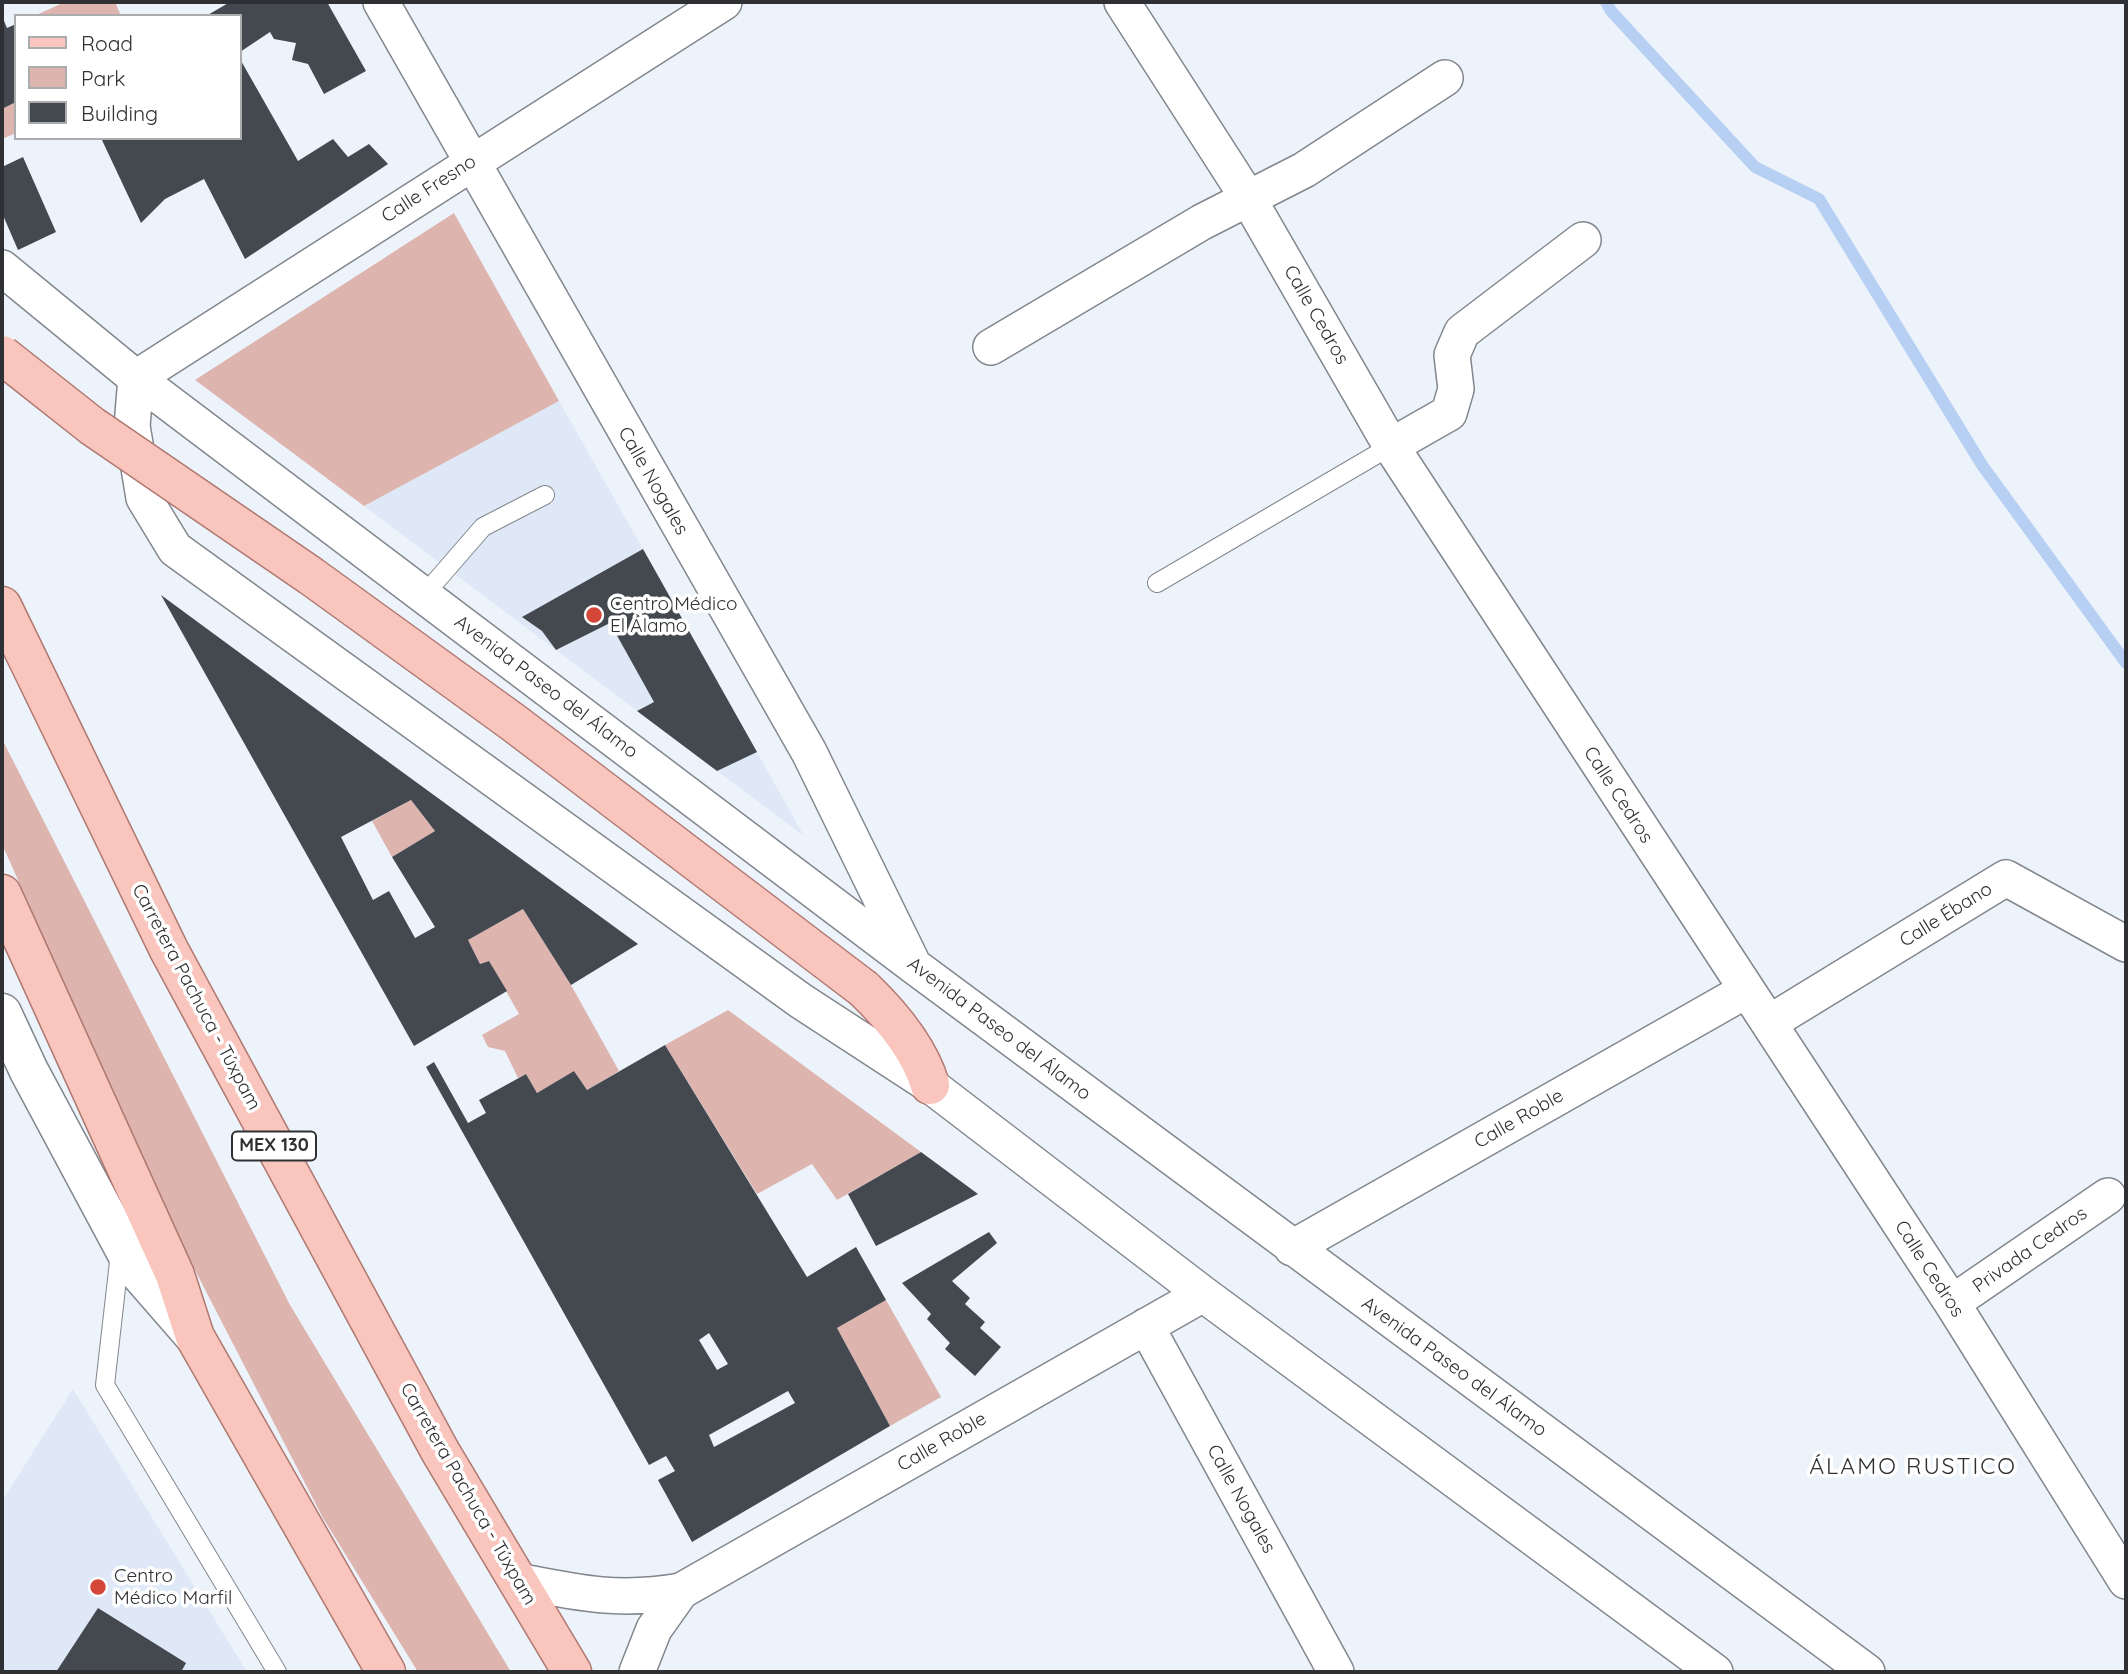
<!DOCTYPE html>
<meta charset="utf-8">
<style>
body{margin:0}
#map{position:relative;width:2128px;height:1674px;overflow:hidden;background:#edf3fb;font-family:Quicksand,sans-serif}
canvas{display:block}
.frame{position:absolute;inset:0;border:4px solid #2e3033;pointer-events:none}
.legend{position:absolute;left:14px;top:14px;width:228px;height:126px;box-sizing:border-box;background:#fff;border:2px solid #abacad;margin:0;padding:9px 12px;list-style:none;font-size:21px;color:#2e3033}
.legend li{display:flex;align-items:center;gap:14px;height:35px}
.legend b{width:35px;border:2px solid #abacad}
</style>
<div id="map">
<canvas width="2128" height="1674"></canvas>
<div class="frame"></div>
<ul class="legend">
<li><b style="height:9px;background:#f9c5bd"></b>Road</li>
<li><b style="height:19px;background:#ddb4ae"></b>Park</li>
<li><b style="height:19px;background:#44484f"></b>Building</li>
</ul>
</div>
<script>
const c = document.querySelector('canvas').getContext('2d');
c.lineJoin = 'round';
function paint(path, color) {
  c.fillStyle = color;
  c.fill(path, 'evenodd');
}
function trace(path, color, width, dash) {
  c.strokeStyle = color;
  c.lineWidth = width;
  c.lineCap = dash ? 'butt' : 'round';
  c.setLineDash(dash || []);
  c.stroke(path);
}
function label(font, color, halo, rows, align = 'center') {
  c.font = font + ' Quicksand,sans-serif';
  c.lineWidth = 7;
  c.setLineDash([]);
  c.textBaseline = 'middle';
  c.strokeStyle = halo;
  c.fillStyle = color;
  for (const [text, x, y, turn = 0] of rows) {
    c.save();
    c.translate(x, y);
    c.rotate((+turn || 0) * Math.PI / 180);
    c.textAlign = isNaN(turn) ? turn : align;
    if (halo) c.strokeText(text, 0, 0);
    c.fillText(text, 0, 0);
    c.restore();
  }
}
paint(new Path2D(`
 M559 401 643 549 804 836 364 506Z
 M73 1389 247 1672H2V1501Z`), '#dee8f7');
paint(new Path2D(`
 M65 2H115L121 16H34Z
 M16 102V133L2 139V109Z
 M454 213 559 401 364 506 195 380Z
 M2 739 290 1305 511 1672H418L323 1518 166 1214 2 844Z
 M411 800 435 831 392 857 372 821Z
 M523 909 571 985 619 1071 587 1090 574 1071 537 1093 526 1074 518 1078 505 1051 488 1047 482 1035 519 1014 489 961 480 964 468 940Z
 M728 1010 921 1152 837 1200 812 1164 757 1194 665 1045Z
 M886 1300 941 1397 890 1426 837 1328Z`), '#ddb4ae');
trace(new Path2D(`
 M1606 2 1611 11 1755 167 1819 199 1982 465 2126 663`), '#b7cff2', 12);
paint(new Path2D(`
 M230 2H327L366 71 324 94 308 64 292 60 296 43 274 39 270 32 240 52V16H206Z
 M2 16 7 28 16 24V102L2 109Z
 M240 59 298 161 333 139 348 157 369 144 388 164 245 259 204 179 165 199 141 223 101 138H240Z
 M23 157 56 232 18 250 2 213V167Z
 M643 549 757 752 717 771 637 711 654 702 610 623 556 650 542 631 522 617Z
 M161 595 331 720 638 944 571 985 523 909 468 940 480 964 489 961 507 991 414 1046ZM411 800 435 831 392 857 435 927 415 938 389 891 373 900 341 837Z
 M665 1045 807 1277 856 1247 886 1300 837 1328 890 1426 692 1542 658 1480 675 1471 666 1456 649 1465 426 1067 434 1062 468 1123 486 1113 479 1100 526 1074 537 1093 574 1071 587 1090ZM709 1333 728 1364 717 1370 699 1340ZM788 1391 795 1403 714 1447 709 1435Z
 M921 1152 978 1194 876 1246 848 1194Z
 M989 1232 997 1243 952 1281 970 1298 965 1304 985 1322 980 1328 1001 1347 975 1376 945 1349 950 1343 927 1319 931 1314 902 1283Z
 M98 1608 186 1663 181 1672H56Z`), '#44484f');
const service = new Path2D(`
 M1157 583 1391 446
 M424 595 483 527 545 495
 M120 1253 105 1385 277 1672`);
const minor = new Path2D(`
 M381 2 809 752 911 960
 M724 2 136 378 132 426 144 498 175 549 801 1001 930 1085 1203 1294 1715 1672
 M1122 2 1248 198 1391 446 1952 1303 2126 1581
 M2 268 136 378 914 966 1867 1672
 M991 347 1202 222 1304 170 1445 78
 M1391 446 1449 413 1456 389 1452 355 1462 332 1583 240
 M1769 1023 2006 878 2126 944
 M1292 1248 1745 991
 M1952 1303 2108 1196
 M1146 1326 1336 1672
 M518 1581C578 1593 619 1602 681 1591L1203 1294
 M637 1672 654 1629 681 1591`);
const tertiary = new Path2D(`
 M2 1013 29 1071 134 1267 195 1337`);
const primary = new Path2D(`
 M2 606 169 950 440 1451 572 1672
 M2 894 175 1275 195 1337 386 1672
 M864 989C892 1016 919 1048 930 1085`);
trace(service, '#82878e', 20);
trace(minor, '#82878e', 38);
trace(tertiary, '#82878e', 41);
trace(primary, '#af7870', 41);
trace(service, '#fff', 18);
trace(minor, '#fff', 35);
trace(tertiary, '#fff', 38);
trace(primary, '#f9c5bd', 38);
const primaryBridge = new Path2D(`
 M2 355 92 426 311 576 514 723 864 989`);
trace(primaryBridge, '#af7870', 41, []);
trace(primaryBridge, '#f9c5bd', 38);
for (const [x, y, r, color] of [
 [594,615,9,"#d34638"],
 [98,1587,9,"#d34638"]
]) {
  const dot = new Path2D();
  dot.arc(x, y, r, 0, 2 * Math.PI);
  c.fillStyle = color;
  c.fill(dot);
  trace(dot, '#fff', 2.5);
}
for (const [x, y, w] of [
 [274,1146,84]
]) {
  const box = new Path2D();
  box.roundRect(x - w / 2, y - 14.5, w, 29, 5);
  c.fillStyle = '#fff';
  c.fill(box);
  trace(box, '#2e3033', 2);
}
label('bold 18px', '#2e3033', null, [
 ["MEX 130",274,1146]
]);
label('19px', '#2e3033', '#fff', [
 ["Calle Fresno",429,189,-33],
 ["Calle Cedros",1316,315,60],
 ["Calle Nogales",653,481,60],
 ["Avenida Paseo del Álamo",546,687,37],
 ["Calle Cedros",1618,795,57],
 ["Calle Ébano",1946,915,-32],
 ["Carretera Pachuca - Túxpam",196,997,62],
 ["Avenida Paseo del Álamo",999,1029,37],
 ["Calle Roble",1519,1119,-30],
 ["Privada Cedros",2030,1250,-35],
 ["Calle Cedros",1929,1269,57],
 ["Avenida Paseo del Álamo",1454,1367,36],
 ["Calle Roble",942,1442,-30],
 ["Carretera Pachuca - Túxpam",468,1494,60],
 ["Calle Nogales",1241,1499,61]
]);
label('19px', '#2e3033', '#fff', [
 ["Centro Médico",610,604],
 ["El Álamo",610,626],
 ["Centro",114,1576],
 ["Médico Marfil",114,1598]
], 'left');
c.letterSpacing = '2px';
label('23px', '#2e3033', '#fff', [
 ["ÁLAMO RUSTICO",1913,1467]
]);
c.letterSpacing = '0px';
</script>
